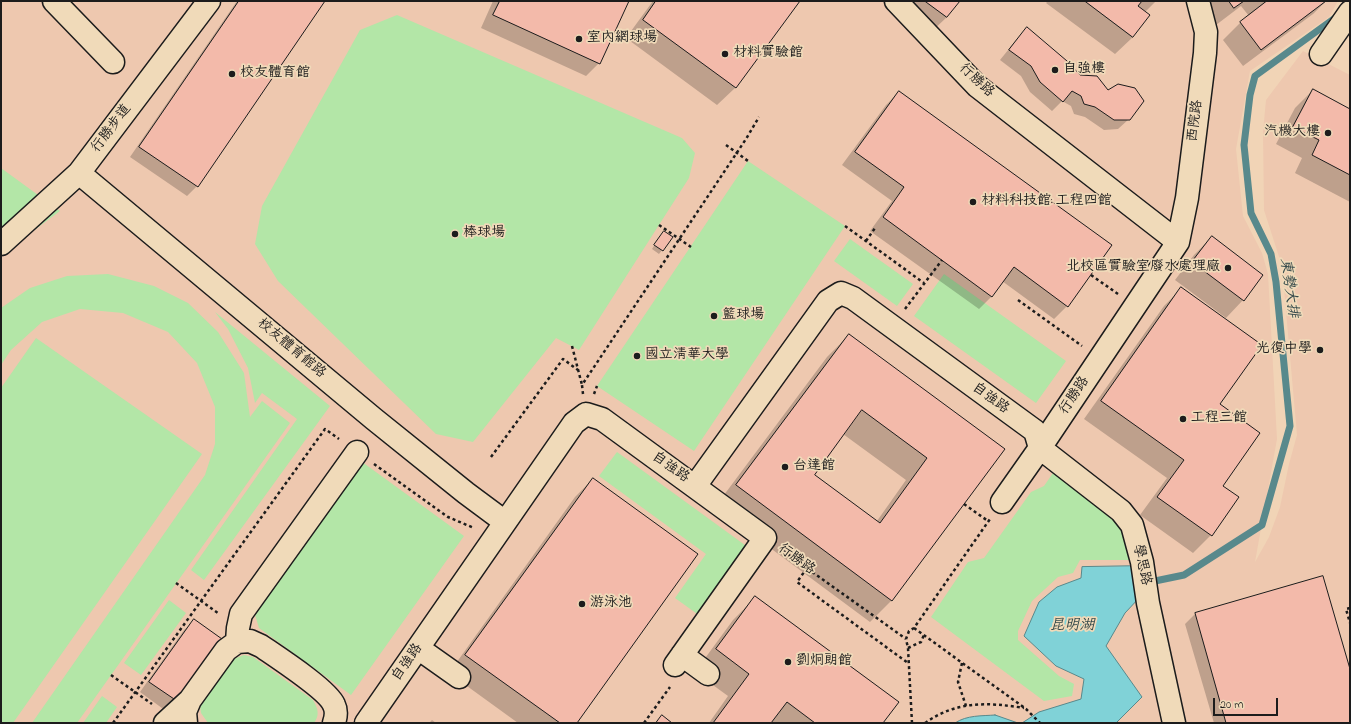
<!DOCTYPE html>
<meta charset="utf-8">
<style>
body{margin:0}
#map{position:relative;width:1351px;height:724px;overflow:hidden;background:#f1d4b6;font-family:"Indie Flower",sans-serif}
canvas{display:block}
.frame{position:absolute;inset:0;border:2px solid #1c1c1c;pointer-events:none}
.scale{position:absolute;left:1213px;top:698px;width:65px;height:18px;box-sizing:border-box;border:2px solid #1c1c1c;border-top:0;padding-left:5px;font-size:12px;line-height:14px;white-space:nowrap;color:#1c1c1c;-webkit-text-stroke:3px #f0dab9;paint-order:stroke}
</style>
<div id="map">
<canvas width="1351" height="724"></canvas>
<div class="frame"></div>
<div class="scale">20 m</div>
</div>
<script>
const c = document.querySelector('canvas').getContext('2d');
c.lineJoin = 'round';
function paint(path, color) {
  c.fillStyle = color;
  c.fill(path, 'evenodd');
}
function trace(path, color, width, dash) {
  c.strokeStyle = color;
  c.lineWidth = width;
  c.lineCap = dash ? 'butt' : 'round';
  c.setLineDash(dash || []);
  c.stroke(path);
}
function label(font, color, halo, rows, align = 'center') {
  c.font = font + ' "Indie Flower","LXGW WenKai TC",sans-serif';
  c.lineWidth = 3.5;
  c.setLineDash([]);
  c.textBaseline = 'middle';
  c.strokeStyle = halo;
  c.fillStyle = color;
  for (const [text, x, y, turn = 0] of rows) {
    c.save();
    c.translate(x, y);
    c.rotate((+turn || 0) * Math.PI / 180);
    c.textAlign = isNaN(turn) ? turn : align;
    if (halo) c.strokeText(text, 0, 0);
    c.fillText(text, 0, 0);
    c.restore();
  }
}
paint(new Path2D(`
 M1 1H1338L1329 17 1250 71 1236 149 1243 216 1262 253 1268 274 1277 439 1255 562 1269 537 1280 507 1289 464 1297 435 1282 266 1264 210 1263 132 1266 100 1303 51 1350 75V723H1Z`), '#eec8af');
paint(new Path2D(`
 M397 15 682 138 695 153 689 178 579 350 556 338 473 442 436 434 278 281 255 244 262 206 360 30Z
 M748 161 845 226 694 451 597 386Z
 M1 168 60 211 5 252 1 257Z
 M850 239 913 284 897 306 834 261Z
 M108 274 154 286 188 303 218 332 244 373 250 417 262 401 290 423 77 723H32L205 475 215 444V407L197 363 168 332 123 313 80 309 42 322 11 350 1 365V308L30 288 67 276Z
 M944 274 1066 361 1036 403 914 316Z
 M215 312 330 406 204 580 191 570 297 419 262 393 255 403 248 368 228 329Z
 M36 338 202 454 13 723H1V388Z
 M617 452 749 548 700 616 675 598 706 554 599 476Z
 M358 459 464 536 351 695 259 628 255 615 256 604Z
 M1053 473 1113 516 1125 529 1131 560H1080L1073 573 1058 577 1032 601 1018 631V640L1059 676 1074 684 1072 696 1044 701 931 617 968 562 984 558 1031 492 1044 486Z
 M169 600 186 613 141 675 124 663Z
 M244 655 253 657 313 700C318 709 320 715 314 723H208L201 713 200 706 233 659Z
 M102 696 117 707 106 723H83Z`), '#b3e6a7');
const water = new Path2D(`
 M1130 566 1155 581 1125 613 1106 646 1142 697 1116 723H1022L1039 712 1081 699 1084 679 1056 666 1024 636 1039 602 1057 587 1081 578 1082 567Z
 M995 715 1018 723H955C967 715 982 716 995 715Z`);
paint(water, '#80d2d7');
trace(water, '#58898c', 1);
paint(new Path2D(`
 M237 1H323L197 186 187 196 130 157Z
 M493 1H627L599 63 586 76 481 28Z
 M653 1H799L735 88 717 105 626 38Z
 M884 1H958L947 17 929 34Z
 M1048 1H1156L1145 12 1133 37 1115 54 1046 3Z
 M1198 1H1326L1313 14 1243 66 1223 40 1241 22 1249 16 1241 6 1216 25Z
 M1027 29 1080 76 1129 119 1118 129 1104 130 1085 117 1074 114 1071 106 1062 101 1052 111 1030 92 1021 76 1000 60 1017 39Z
 M1313 90 1350 110V202L1295 173 1302 158 1276 144 1295 108Z
 M899 92 1067 306 1054 319 1002 281 992 296 979 309 870 231 892 201 842 165 886 105Z
 M661 235 672 237 659 254 652 249Z
 M1212 237 1262 276 1243 300 1226 318 1175 280 1194 255Z
 M1181 289 1221 486 1211 535 1193 553 1140 515 1167 478 1084 419 1164 306Z
 M849 335 1003 449 892 600 870 622 715 507 827 357ZM843 434 906 480 877 521 813 476Z
 M593 479 576 723H518L449 673 575 497Z
 M755 598 882 723H709L728 696 695 672 733 620Z
 M1195 614 1350 672V723H1214L1185 624Z
 M194 621 220 639 166 711 140 692 184 630Z
 M432 720 436 723H429Z`), '#0003');
trace(new Path2D(`
 M1155 581 1184 575 1262 525 1290 426 1276 282 1271 254 1251 213 1244 145 1250 95 1255 76 1335 18`), '#58898c', 7);
const building = new Path2D(`
 M239 1H325L198 187 139 147Z
 M500 1H629L600 64 493 15Z
 M656 1H800L736 88 643 20Z
 M925 1H960L947 17Z
 M1085 1H1142L1138 6 1150 15 1133 37Z
 M1229 1H1244L1234 8Z
 M1267 1H1326L1261 50 1240 22Z
 M1027 27 1067 61 1080 75 1097 76 1108 90 1118 84 1135 88 1144 101 1130 120H1114L1095 107 1084 104 1081 96 1072 91 1063 102 1040 82 1031 66 1009 50Z
 M1313 89 1350 109V175L1312 155 1319 140 1293 127Z
 M899 91 1112 245 1068 307 1014 267 992 297 883 217 904 187 855 152Z
 M664 231 673 237 663 251 654 245Z
 M1212 236 1263 275 1244 301 1192 262Z
 M1181 287 1262 345 1220 404 1260 433 1223 486 1239 497 1212 536 1157 497 1184 460 1101 401Z
 M849 334 1005 449 892 601 736 485ZM862 410 927 458 880 523 815 475Z
 M593 478 698 554 577 723H560L465 655Z
 M1323 576 1350 669V723H1226L1195 613Z
 M755 596 899 702 883 723H815L787 702 771 723H713L749 674 716 649Z
 M194 619 222 639 177 701 149 682Z
 M662 715 672 723H673H656Z`);
paint(building, '#f3baaa');
trace(building, '#1c1c1c', 1);
const minor = new Path2D(`
 M54 1 113 62
 M896 1 977 86 1178 242
 M1321 54 1350 12
 M79 173 374 419 466 493 505 522
 M1 244 79 173 209 1
 M1040 448 1121 511 1132 525 1142 562 1148 603 1174 723
 M695 486 828 301 841 293 853 298 1035 431 1040 448
 M1002 502 1040 448 1178 242 1187 198 1205 53 1206 32 1198 1
 M237 642 238 628 241 614 357 452
 M418 648 459 677
 M682 655 708 674
 M165 723 190 700
 M186 723 185 712 190 700 226 650 237 642 250 641 261 646C277 657 328 690 334 705 337 711 336 717 334 723
 M366 723 574 423 586 414 602 419 765 538 675 665`);
trace(minor, '#1c1c1c', 25);
trace(new Path2D(`
 M726 145 748 161
 M659 225 691 247
 M845 226 924 283
 M866 241 875 228
 M1091 275 1118 294
 M1018 300 1082 346
 M905 309 942 260
 M572 346 582 385
 M583 394 582 385 746 139 759 117
 M594 394 597 386
 M491 457 563 359 578 370
 M374 464 448 517 474 528
 M964 504 988 521
 M783 551 906 639
 M807 568 797 582 908 663
 M176 583 218 613
 M1350 608 1346 609 1350 623
 M914 628 1026 709 1040 723
 M908 648 921 642 924 635
 M962 663 958 682 966 706
 M111 675 152 704
 M113 723 325 429 339 439
 M644 723 670 687
 M912 723 908 648 906 639 909 631 914 628 990 519
 M925 723C956 701 987 702 1024 708`), '#1c1c1c', 2.5, [3, 3]);
trace(minor, '#f0dab9', 22);
for (const [x, y, r, color] of [
 [579,39,4,"#1c1c1c"],
 [725,54,4,"#1c1c1c"],
 [1055,70,4,"#1c1c1c"],
 [232,74,4,"#1c1c1c"],
 [1328,133,4,"#1c1c1c"],
 [973,202,4,"#1c1c1c"],
 [455,234,4,"#1c1c1c"],
 [1228,268,4,"#1c1c1c"],
 [714,316,4,"#1c1c1c"],
 [1320,350,4,"#1c1c1c"],
 [637,356,4,"#1c1c1c"],
 [1183,419,4,"#1c1c1c"],
 [785,467,4,"#1c1c1c"],
 [582,604,4,"#1c1c1c"],
 [788,662,4,"#1c1c1c"]
]) {
  const dot = new Path2D();
  dot.arc(x, y, r, 0, 2 * Math.PI);
  c.fillStyle = color;
  c.fill(dot);
  trace(dot, '#f0dab9', 1.5);
}
label('14px', '#1c1c1c', '#f0dab9', [
 ["室內網球場",587,39],
 ["材料實驗館",733,54],
 ["自強樓",1063,70],
 ["校友體育館",240,74],
 ["汽機大樓",1320,133,"right"],
 ["材料科技館: 工程四館",981,202],
 ["棒球場",463,234],
 ["北校區實驗室廢水處理廠",1220,268,"right"],
 ["籃球場",722,316],
 ["光復中學",1312,350,"right"],
 ["國立清華大學",645,356],
 ["工程三館",1191,419],
 ["台達館",793,467],
 ["游泳池",590,604],
 ["劉炯朗館",796,662]
], 'left');
label('14px', '#1c1c1c', '#f0dab9', [
 ["行勝路",976,81,43],
 ["西院路",1196,121,-83],
 ["行勝步道",112,129,-53],
 ["校友體育館路",291,349,40],
 ["行勝路",1075,396,-56],
 ["自強路",990,399,36],
 ["自強路",670,468,35],
 ["行勝路",796,560,36],
 ["學思路",1141,565,78],
 ["自強路",408,663,-55]
]);
label('italic 15px', '#354a4b', '#f0dab9', [
 ["東勢大排",1288,288,82],
 ["昆明湖",1072,627]
]);
</script>
